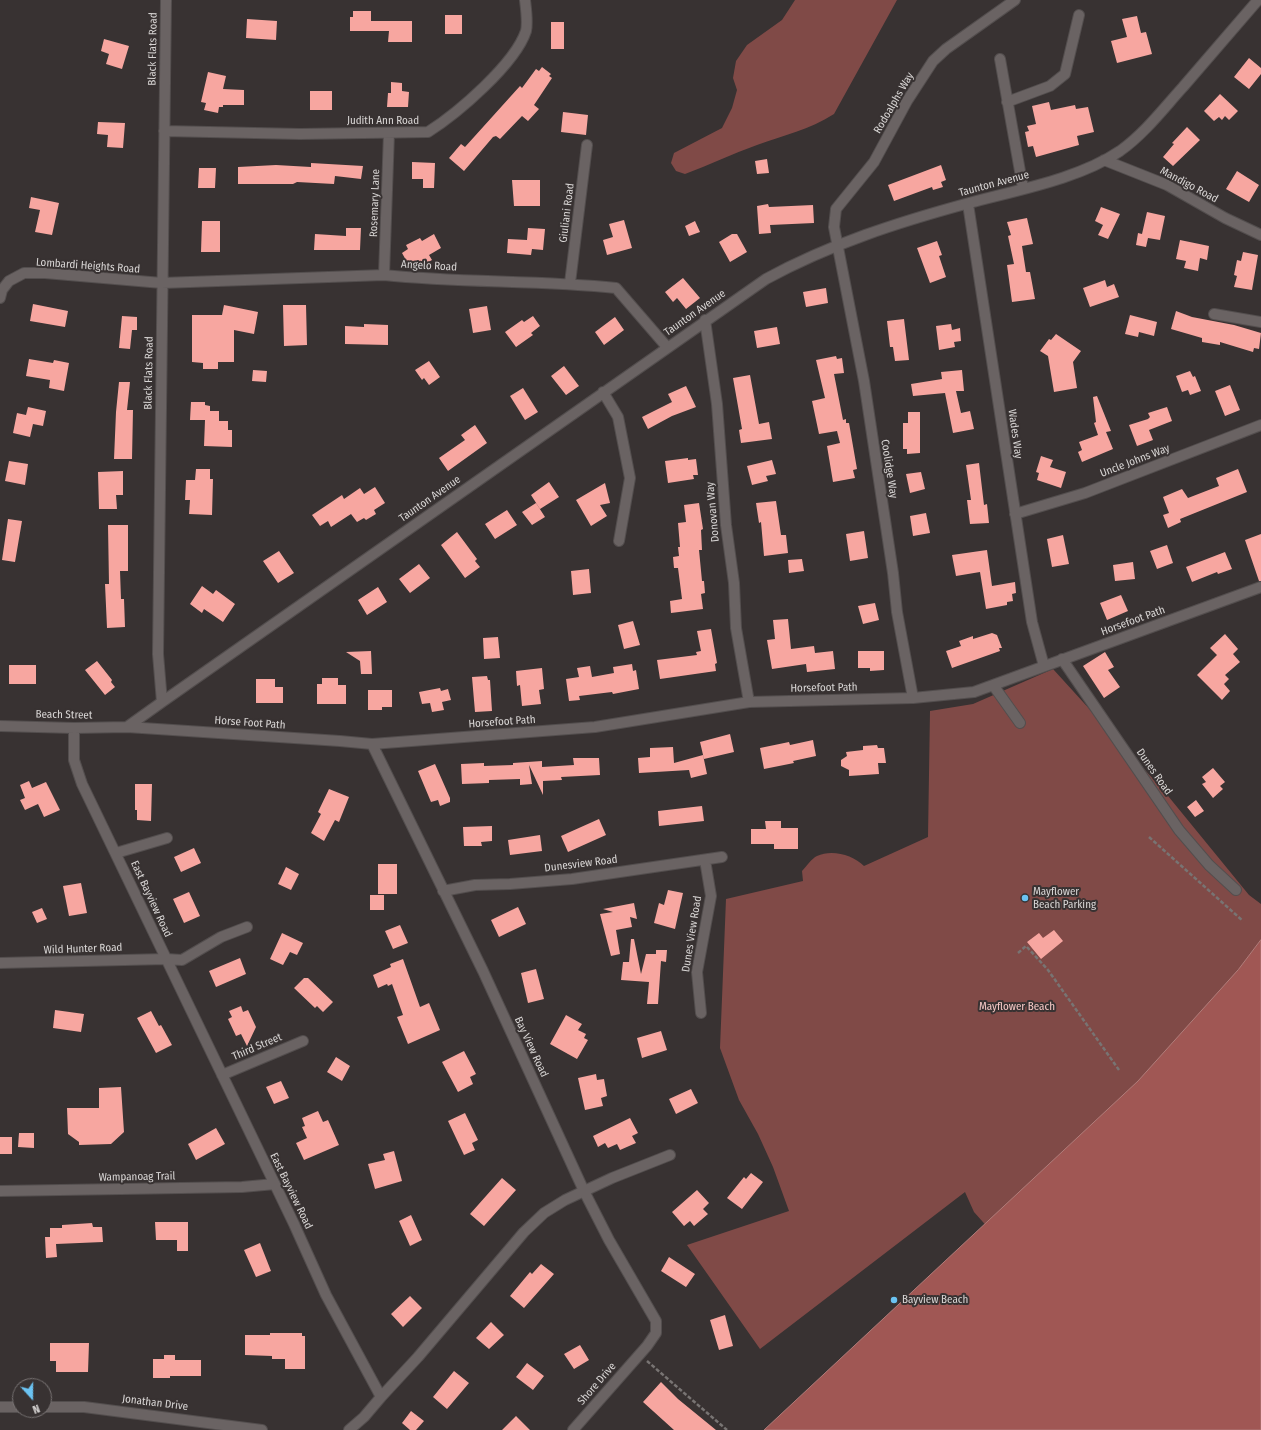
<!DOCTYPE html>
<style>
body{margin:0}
#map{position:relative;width:1261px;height:1430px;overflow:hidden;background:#383232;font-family:"Fira Sans Condensed",sans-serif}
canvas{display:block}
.north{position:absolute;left:12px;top:1378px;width:40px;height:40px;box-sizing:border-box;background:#383232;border:1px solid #787373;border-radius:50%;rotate:159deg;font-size:11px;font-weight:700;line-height:16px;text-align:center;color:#d8d5d4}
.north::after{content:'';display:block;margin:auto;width:14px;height:18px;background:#6bc3f2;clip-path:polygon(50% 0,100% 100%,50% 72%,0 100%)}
</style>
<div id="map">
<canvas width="1261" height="1430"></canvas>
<div class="north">N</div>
</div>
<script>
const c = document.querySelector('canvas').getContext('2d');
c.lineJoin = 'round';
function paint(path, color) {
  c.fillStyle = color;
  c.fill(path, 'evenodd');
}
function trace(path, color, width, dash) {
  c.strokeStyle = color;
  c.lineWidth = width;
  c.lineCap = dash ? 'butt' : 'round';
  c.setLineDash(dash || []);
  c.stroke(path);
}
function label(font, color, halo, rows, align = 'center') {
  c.font = font + ' "Fira Sans Condensed",sans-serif';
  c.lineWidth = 4;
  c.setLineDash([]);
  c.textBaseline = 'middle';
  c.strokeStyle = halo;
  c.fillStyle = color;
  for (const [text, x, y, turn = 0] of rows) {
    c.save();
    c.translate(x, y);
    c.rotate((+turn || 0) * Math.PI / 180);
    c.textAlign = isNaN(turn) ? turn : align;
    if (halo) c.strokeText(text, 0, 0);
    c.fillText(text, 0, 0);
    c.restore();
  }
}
paint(new Path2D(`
 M795 0H897L834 114C809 130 784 135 757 145 732 154 709 165 685 174L676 171 671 163 674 153 722 128 732 108 737 90 733 78 736 61 747 45 782 20Z
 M1053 669 1164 791 1249 895 1261 904V1033L1015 1258 974 1212 965 1192 760 1349 687 1245 789 1211 773 1167 758 1134 739 1100 720 1048 726 899 803 881 802 871C806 867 812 858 817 856 832 849 853 855 864 866L928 837 930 711 973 704Z`), '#804a47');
const water = new Path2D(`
 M1261 940V1430H764L1138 1081 1238 970Z`);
paint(water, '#a05754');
trace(water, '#b17d7a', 1);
paint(new Path2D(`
 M353 11H371V21H412V42H388L389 31H350V17H353Z
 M445 15H462V34H445Z
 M1137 16 1141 33 1146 32 1152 54 1117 63 1111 41 1127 37 1122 19Z
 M247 19 277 21 276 40 246 38Z
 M551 22H564V49H551Z
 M104 39 129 46 122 69 106 64 109 54 101 51Z
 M1249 58 1261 68V74L1249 89 1234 77Z
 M542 67 551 74 549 76 552 78 534 105 539 109 528 121 522 116 500 139 496 136 493 137 464 171 449 158 461 144 465 147 520 86 522 88 536 69 539 71Z
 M208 72 226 76 223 89 244 90V105H223V107H219L218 113 204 110 206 103 201 102Z
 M391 82 402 83V91L409 92 408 107H387L388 93H391Z
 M310 91H332V110H310Z
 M1220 94 1238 111 1229 120 1225 116 1222 120 1219 117 1214 121 1204 111Z
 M1049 102 1051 110 1075 105 1076 109 1088 107 1094 132 1077 136 1079 145 1036 157 1033 146 1028 147 1025 132 1029 131 1027 126 1036 124 1032 106Z
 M563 112 588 115 586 135 561 132Z
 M98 122 125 123 123 148 107 147 108 135 97 134Z
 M1187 127 1200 140 1173 166 1163 157 1174 144 1172 143Z
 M767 159 769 173 757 174 755 161Z
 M412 162 435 163 434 188H423V179H412Z
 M311 163 363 166 361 179 335 176 334 184 297 182 293 184H238V167L276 165 311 167Z
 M941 165 946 180 941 182 943 187 933 190 932 187 894 201 888 185Z
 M199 168H216L215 188H198Z
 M1237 171 1259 185 1249 202 1226 189Z
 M512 180H540V206H514Z
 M31 197 59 203 52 235 35 232 40 210 29 208Z
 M768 204 769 207 813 205 814 223 770 225 771 233 759 234 757 206Z
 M1101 207 1120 214 1108 239 1098 235 1103 225 1095 221Z
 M1147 212 1165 216 1160 240 1148 238 1146 247 1136 245 1138 233 1142 234Z
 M1027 218 1033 244 1022 246 1026 272H1030L1035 299 1012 302 1007 265 1014 264 1008 236 1011 235 1007 222Z
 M624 220 632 248 607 255 603 240 613 237 609 224Z
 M202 221H220V252H201Z
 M695 221 700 232 689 236 685 226Z
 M346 228H361L360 250H314L315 234 346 236Z
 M528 228 545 229 543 250 532 249 531 255 507 253 508 239 527 240Z
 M434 234 441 248 429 255 432 260 412 271 402 253 408 249 406 245 420 238 422 241Z
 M732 234H737L747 252 730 262 719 242Z
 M1180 240 1209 246 1207 260 1200 258 1198 271 1184 268 1186 261 1176 259Z
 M937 241 942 255 939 256 946 277 930 283 917 248Z
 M1243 252 1258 255 1252 290 1234 287 1237 276 1234 275 1237 260 1241 261Z
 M683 278 700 298 686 309 677 298 673 302 665 292Z
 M1105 280 1107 287 1114 284 1119 297 1090 307 1083 288Z
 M826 288 828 303 806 307 803 292Z
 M33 304 68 311 65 327 30 321Z
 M224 305 258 312 254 334 234 330V362H218V369H203V363L192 362V315H222Z
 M283 305H306L307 345 284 346Z
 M487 306 491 330 473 333 469 309Z
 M1176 311 1192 317 1234 325 1261 333 1259 349 1254 348 1253 352 1220 342V345L1202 342V338L1171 329Z
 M1130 315 1157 322 1154 336 1139 332 1138 337 1125 334Z
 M122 316 137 317V330H132L130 349 119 348Z
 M533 316 540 326 531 333 533 335 516 347 505 332 522 320 524 322Z
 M615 317 624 330 604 345 595 332Z
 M904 319 909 360 895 361 893 347H890L887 321Z
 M364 324 388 325V345L345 344V326L364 327Z
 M951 324 952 330 960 328 961 341 954 342 955 347 939 350 936 326Z
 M777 327 780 344 757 348 754 331Z
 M1056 334 1081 351 1073 362 1077 388 1054 392 1048 356 1040 351 1049 339 1051 340Z
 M836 356 837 359 842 358 844 373 834 374 843 420 846 419V423H849L857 469 853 470 855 478 833 482 827 446 840 443 837 431 819 434 812 401 825 398 816 360Z
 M29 359 53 363 54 360 69 363 64 391 49 388 50 380 26 376Z
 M429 361 440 377 429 385 424 378 422 380 415 370Z
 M564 366 579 386 566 395 551 376Z
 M253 370 267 371 266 382 252 381Z
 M962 370 964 391H956L961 413 970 411 974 429 953 433 945 393 913 396 911 384 942 379 941 372Z
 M1190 371 1193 377 1195 376 1201 391 1190 395 1188 390 1182 392 1176 376Z
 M750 375 759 424 769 422 772 439 741 443 739 430 742 429 733 378Z
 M119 382H130L127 410H133L132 459H114L116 412Z
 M1230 385 1240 410 1225 416 1215 391Z
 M686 386 696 407 672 416 648 429 642 417 672 402 668 394Z
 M523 388 538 412 525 420 510 396Z
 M1097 396 1111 431 1106 432 1113 449 1082 462 1078 452 1082 450 1079 442 1098 435 1094 423 1096 422 1093 397Z
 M191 402H205V405L210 406V411H219V421H228V430H232V447L204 446 205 420H190Z
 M28 407 46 411 43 426 33 424 30 437 13 433 17 413 26 415Z
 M1167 407 1172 421 1149 430 1153 440 1137 446 1129 425 1148 419 1150 417 1148 413Z
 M908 412H920V453L907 454V449H903V423H908Z
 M475 425 487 443 448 471 439 458 465 440 461 435Z
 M1041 456 1053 460 1050 467 1066 472 1061 488 1037 480 1039 473 1036 472Z
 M688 458V460L696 459 698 475H693L694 479 668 483 665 461Z
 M772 460 776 474 766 476 768 481 752 485 747 466Z
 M9 461 28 464 25 485 5 481Z
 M979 463 984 505 987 504 989 523 970 524 967 500H971L966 465Z
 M196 469H210V479H213L212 515 189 514 190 500H185L186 480H195Z
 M1238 469 1247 492 1180 519 1181 522 1168 528 1163 515 1169 513 1163 497 1182 489 1188 498 1219 486 1216 478Z
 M123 471V495H116L117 509H99L98 472Z
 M921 472 925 489 910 493 906 474Z
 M549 482 559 497 540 509 531 495Z
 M605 483 610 503 600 505 607 516 591 526 576 500Z
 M375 487 385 503 374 510 376 514 366 520 364 518 357 522 351 514 331 527 328 521 320 526 312 515 342 495 344 499 360 488 364 494Z
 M776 501 781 535H786L788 553 764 556 761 522 759 523 756 503Z
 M536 503 545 517 532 525 522 512Z
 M699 503 703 529 701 530 702 550H699L702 581H704L705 593 701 594 703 609 671 613 670 601 682 599 678 568H674L673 557 679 556 678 547H680L678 523 686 522 684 505Z
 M507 510 517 525 495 539 485 524Z
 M926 513 930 533 913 536 910 516Z
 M8 519 22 521 15 562 2 560Z
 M108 525H128V571H120L121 599H124L125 627 107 628 105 584H109Z
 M864 531 868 558 850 561 846 534Z
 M457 532 477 559 475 561 480 567 465 578 441 545Z
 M1261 534V581H1259L1245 540Z
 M1063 535 1069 564 1052 567 1047 539Z
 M1167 545 1173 563 1157 569 1150 551Z
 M987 550 992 586 1015 582 1016 593 1012 594 1013 601 1007 602V605L986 609 980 572 956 576 952 555Z
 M279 551 294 573 278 583 263 561Z
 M1225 552 1232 569 1218 574 1217 572 1192 582 1186 567Z
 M802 559 804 571 789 573 788 560Z
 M1133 562 1135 579 1115 581 1113 565Z
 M419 564 430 578 410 593 399 579Z
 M589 569 591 593 573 595 571 571Z
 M202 586 213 594 216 590 235 604 223 622 204 609 202 613 190 604Z
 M378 587 387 602 367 615 358 600Z
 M1121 595 1128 611 1107 620 1100 603Z
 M875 603 879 620 863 624 858 606Z
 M788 619 791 649 814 646 815 653 833 651 835 669 807 672 806 664 772 669 767 640 775 639 773 620Z
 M633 621 640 645 624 649 618 625Z
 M711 629 717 663 715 664 716 671 660 679 657 660 697 655 696 652 701 651 697 631Z
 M992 633 997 635 1002 648H999L1000 651 952 668 946 651 961 646 959 641 973 636V639Z
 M1225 634 1238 649 1233 654 1240 662 1225 675 1229 679 1224 684 1230 691 1222 700 1197 675 1217 655 1210 648Z
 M498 637 500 658 484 659 483 638Z
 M371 651 372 674H361L360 661 346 652Z
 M858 651H884V670L870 671V668H858Z
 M1105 652 1114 667 1108 670 1120 687 1104 698 1083 666Z
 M97 661 112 680 111 682 115 687 105 695 85 670Z
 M632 664 633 671 636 670 639 689 613 694 612 692 579 696 580 700 569 701 566 679 579 677 577 668 590 666 592 677 614 673 613 667Z
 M9 665H36V684H9Z
 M542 668 544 689 539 690 541 704 522 706 520 685 517 686 516 671Z
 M487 676 488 680H490L492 711 475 712 472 677Z
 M322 678H338V685H346V704H317V684H322Z
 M256 679H275V687H283V703H256Z
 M440 688 441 691 448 689 451 700 442 702 444 710 432 712 430 703 422 704 419 692Z
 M368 690H392V707H382V710H368Z
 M730 734 734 752 704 759 700 742Z
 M813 740 816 756 793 761 794 763 764 769 760 748 789 742 790 745Z
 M877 745 878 748H884L886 763H878L879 774 849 776V770L841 766V760L847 756 846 752 863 750V746Z
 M673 747 674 763 703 755 707 774 691 778 689 770 639 773 638 758 650 757V748Z
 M573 758H599L600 775 561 777 562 780 543 781V795L529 765 532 784 520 785V779L489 780V783L462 784 461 764 484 763V766L513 765V763L542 761V767L574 765Z
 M435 764 450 798V802L440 806 438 800 431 802 418 771Z
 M1213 768 1225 782 1220 786 1223 789 1213 798 1202 784 1206 782 1202 777Z
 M29 781 32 788 46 782 60 810 44 817 38 804 25 810 20 800 25 798 20 785Z
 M135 784H152L151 821 137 820V810H135Z
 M329 789 349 797 339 822 335 820 324 841 311 833 321 814 318 812Z
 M1196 800 1204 811 1195 817 1187 807Z
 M702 806 704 821 659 826 658 811Z
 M599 819 606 835 568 852 561 836Z
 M765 821H781V828H798V849H774V844H751V829H766Z
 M492 826V841L481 842 482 846H464L463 827Z
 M540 835 542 851 510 855 508 840Z
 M194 848 201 863 181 872 174 857Z
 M378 864H397V894H378Z
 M286 867 299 874 291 890 278 884Z
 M81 883 87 913 69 916 63 886Z
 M668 890 683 893 675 929 654 923 659 903 664 905Z
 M189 892 200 916 184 923 173 899Z
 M370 895H384V910H370Z
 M634 903 637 919 630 917 632 927 616 930 620 954 611 956 600 914 613 912 603 909Z
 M518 907 526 924 499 937 491 920Z
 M42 908 47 919 37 923 32 912Z
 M400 925 408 943 393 949 385 931Z
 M1054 930 1063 941 1041 959 1027 942 1039 933 1043 938Z
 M282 933 303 943 297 955 290 952 283 965 270 959Z
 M631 939H634L641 974 646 954H656V950H667L666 962 661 961 658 1004H647L649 982 621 980 623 962H629Z
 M240 958 246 974 216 987 209 971Z
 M403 959 420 1007 429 1003 440 1030 408 1044 397 1017 403 1015 392 984 388 986 387 984 378 988 373 975 391 967 390 964Z
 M536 969 544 999 528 1003 521 973Z
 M304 978H308L333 1002 323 1012 317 1006 315 1008 294 988Z
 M241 1006 243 1012 248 1010 256 1027 247 1046 241 1034 236 1036 228 1019 232 1017 229 1011Z
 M55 1010 84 1014 81 1032 53 1028Z
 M151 1011 159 1026 161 1025 172 1045 156 1053 137 1018Z
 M566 1015 582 1024 578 1030 586 1034 584 1038 588 1040 577 1059 550 1044Z
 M661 1031 667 1050 642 1058 637 1038Z
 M464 1051 476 1074 470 1077 473 1084 458 1092 442 1062Z
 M336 1057 350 1066 342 1081 327 1072Z
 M596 1074 597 1080 604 1079 607 1096 601 1098 603 1106 585 1110 578 1078Z
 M281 1081 289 1098 274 1104 266 1087Z
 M121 1087 124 1132 111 1144 79 1145V1142L68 1134 67 1108H99V1088Z
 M691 1089 698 1103 676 1114 669 1099Z
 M318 1111 323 1122 328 1120 339 1145 304 1160 296 1143 307 1138 302 1127 305 1126 302 1118Z
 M465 1113 478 1140 472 1143 475 1150 464 1155 448 1121Z
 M630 1118 638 1133 632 1136 636 1143 620 1150 617 1144 608 1148 605 1143 598 1147 593 1136Z
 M216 1128 225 1144 196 1160 188 1144Z
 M19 1133H34V1148L18 1147Z
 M0 1137H12V1154H0Z
 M394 1151 402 1181 375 1189 368 1164 385 1160 383 1154Z
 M751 1173 763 1182 742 1209 727 1198 744 1177 746 1179Z
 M502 1178 516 1190 484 1226 470 1214Z
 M697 1190 709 1203 703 1209 708 1214 694 1226 690 1221 684 1226 672 1212Z
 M411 1215 422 1240 410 1246 399 1221Z
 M155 1222H188V1251H177V1240H156Z
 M92 1223 93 1227H102L103 1242 56 1244 57 1257 46 1258 45 1237H50V1228H62V1225Z
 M260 1243 271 1271 256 1277 244 1250Z
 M669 1257 695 1274 686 1287 661 1271Z
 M541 1264 554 1274 524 1308 510 1296 530 1272 532 1274Z
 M410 1296 422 1308 403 1327 391 1314Z
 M725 1315 733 1346 719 1350 710 1320Z
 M491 1322 504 1335 489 1349 476 1338Z
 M270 1333H302V1336H305V1369H285V1359H272V1356L245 1355V1335H270Z
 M50 1343H89L88 1372H56V1361H50Z
 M580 1345 589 1360 574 1369 564 1354Z
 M164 1355H175V1360H201V1376H170V1378H153V1359H164Z
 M527 1363 544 1376 533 1390 516 1377Z
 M454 1371 469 1383 447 1409 433 1397Z
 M661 1382 678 1399 716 1430H674L643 1402Z
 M411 1411 424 1421 416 1430H410L402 1423Z
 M516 1416 530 1430H502Z`), '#f7a6a0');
const minor = new Path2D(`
 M1000 59 1023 188
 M1007 102 1050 86 1065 74 1079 15
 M164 131 300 134 428 132C458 113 515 64 526 31 528 22 526 9 525 0
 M1104 160 1167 185 1225 218 1261 235
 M968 204 1032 622 1044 666
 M384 275 389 133
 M570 283 587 145
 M0 298 2 290 9 281 24 273H45L162 283 384 275C461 283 539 280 616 288L667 347
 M1214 314 1261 322
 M705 320 717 404 726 525 734 583 736 628 749 702
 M603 392 618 417 630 478 619 541
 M1015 514 1085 493 1261 425
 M1062 659 1179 830 1209 865 1236 890
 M993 685 1020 723
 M913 698 897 612 893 573 864 381 834 227 836 209 874 162 907 101 933 61 946 49 1015 0
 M162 702 766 279C830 244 899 222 969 203 1017 190 1079 179 1120 151 1145 133 1163 109 1183 87 1208 58 1233 29 1258 0
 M0 726 74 728 127 727 340 741 372 744 595 727 749 702 913 698 974 692 1261 587
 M127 727 162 702 158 654 166 0
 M74 728V760L82 784 294 1224 326 1295 381 1397 418 1357 524 1232 544 1213 565 1200 612 1178 670 1155
 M372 744 483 971 584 1191 609 1240 656 1321V1333L647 1346 573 1430
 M116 853 167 838
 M443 891 475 885 510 884 572 879 722 857
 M0 963 166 959 182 960 221 937 247 927
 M701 1013 697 972 711 896 705 860
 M222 1075 303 1041
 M0 1191 242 1187 275 1184
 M0 1407H20
 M44 1407H84L262 1430
 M349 1430 364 1417 381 1397`);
trace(minor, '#534e4e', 12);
trace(new Path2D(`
 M1149 837 1243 921
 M1018 953 1026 946 1048 970 1119 1070
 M647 1361 727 1430`), '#787473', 2.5, [4, 2]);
trace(minor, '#6a6363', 10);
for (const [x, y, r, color] of [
 [1025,898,4,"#6bc3f2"],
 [894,1300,4,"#6bc3f2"]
]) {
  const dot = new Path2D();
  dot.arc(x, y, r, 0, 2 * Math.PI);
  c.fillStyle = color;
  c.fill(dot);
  trace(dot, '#383232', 1.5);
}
label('11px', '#d8d5d4', '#383232', [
 ["Black Flats Road",153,49,-89],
 ["Rodoalphs Way",894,103,-60],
 ["Judith Ann Road",383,121],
 ["Taunton Avenue",994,184,-15],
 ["Mandigo Road",1189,185,28],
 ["Rosemary Lane",375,203,-88],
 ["Giuliani Road",567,213,-83],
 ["Lombardi Heights Road",88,266,4],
 ["Angelo Road",429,266,3],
 ["Taunton Avenue",695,313,-35],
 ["Black Flats Road",149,373,-89],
 ["Wades Way",1015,434,82],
 ["Uncle Johns Way",1135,461,-21],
 ["Coolidge Way",889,469,81],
 ["Taunton Avenue",430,499,-35],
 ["Donovan Way",713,512,-95],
 ["Horsefoot Path",1133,621,-20],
 ["Horsefoot Path",824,688,-1],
 ["Beach Street",64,715,1],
 ["Horsefoot Path",502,722,-4],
 ["Horse Foot Path",250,723,4],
 ["Dunes Road",1154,772,55],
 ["Dunesview Road",581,864,-7],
 ["East Bayview Road",151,899,65],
 ["Dunes View Road",692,934,-81],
 ["Wild Hunter Road",83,949,-2],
 ["Third Street",257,1047,-23],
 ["Bay View Road",531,1047,65],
 ["Wampanoag Trail",137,1177,-1],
 ["East Bayview Road",291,1191,64],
 ["Shore Drive",597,1384,-49],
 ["Jonathan Drive",155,1403,7]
]);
label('11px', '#d8d5d4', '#383232', [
 ["Mayflower",1033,892],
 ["Beach Parking",1033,905],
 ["Bayview Beach",902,1300]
], 'left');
label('11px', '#f5c8c5', '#383232', [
 ["Mayflower Beach",1017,1007]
]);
</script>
